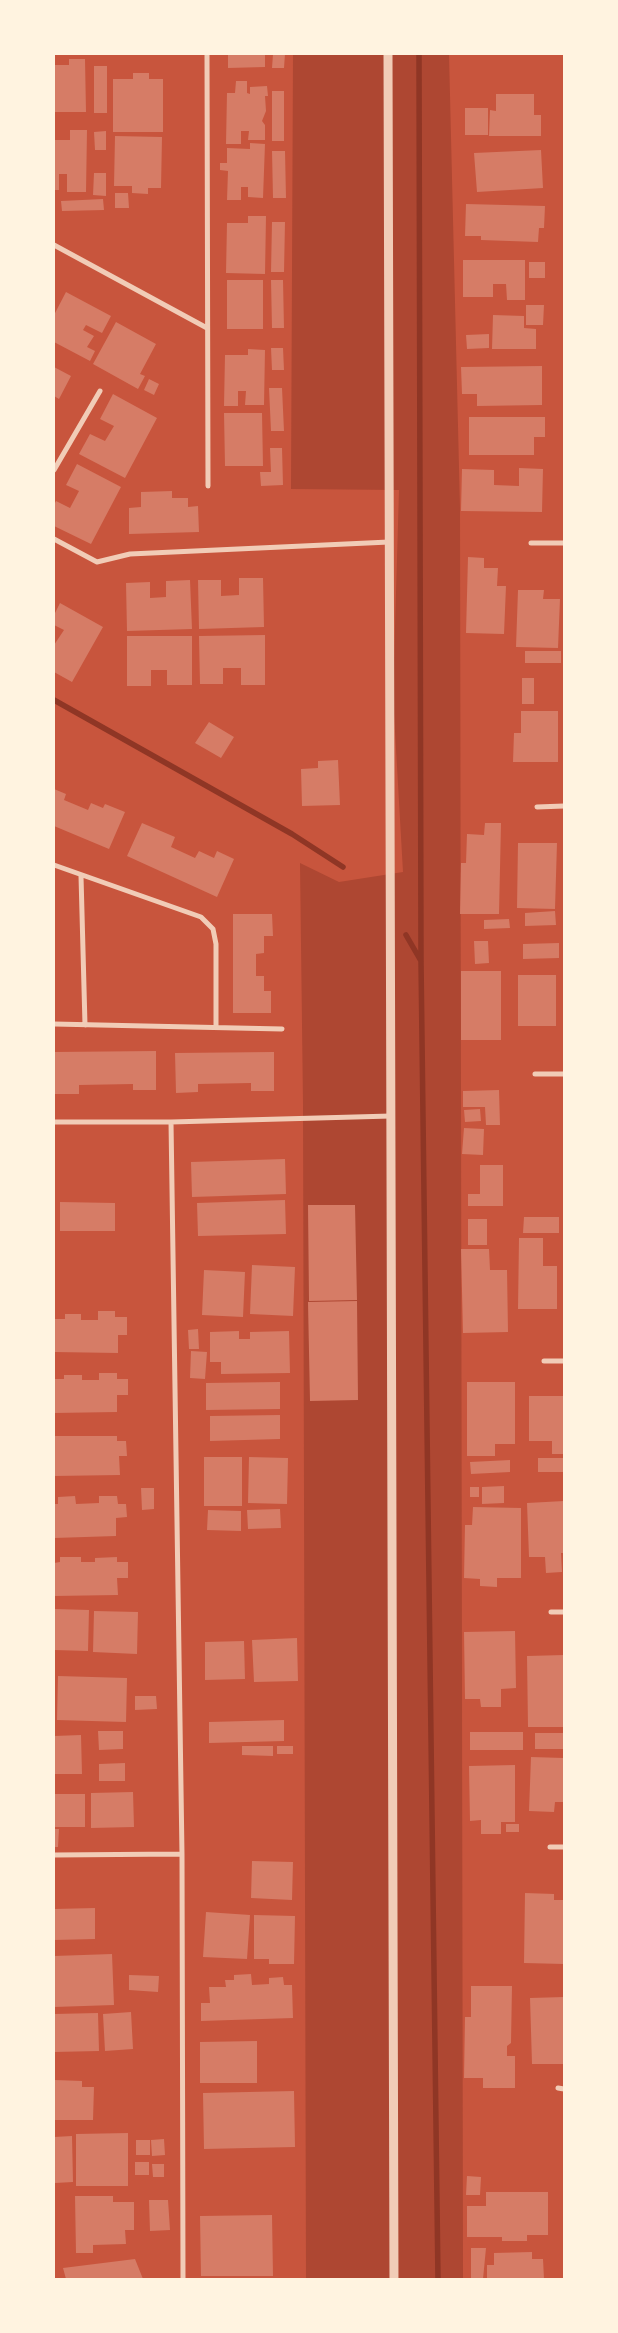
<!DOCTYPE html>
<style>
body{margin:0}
#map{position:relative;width:618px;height:2333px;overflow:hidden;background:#c8553d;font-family:Rubik,sans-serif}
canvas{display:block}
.frame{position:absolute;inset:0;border:55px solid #fff3e0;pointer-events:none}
</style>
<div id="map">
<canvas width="618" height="2333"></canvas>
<div class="frame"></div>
</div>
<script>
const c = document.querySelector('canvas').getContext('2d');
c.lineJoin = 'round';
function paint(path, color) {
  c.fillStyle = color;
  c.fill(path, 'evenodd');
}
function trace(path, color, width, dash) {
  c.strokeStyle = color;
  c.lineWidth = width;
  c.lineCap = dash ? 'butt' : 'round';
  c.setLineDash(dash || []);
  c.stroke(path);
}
paint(new Path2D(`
 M293 54H449L460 509 463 2279H306L303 1104 300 863 339 882 403 872 393 696 399 490 291 489Z`), '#ae4732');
trace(new Path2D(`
 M419 54 421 962 438 2279
 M54 700 292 834 343 867
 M406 935 421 961`), '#8f3625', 5.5);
paint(new Path2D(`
 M228 54H265V67L228 68Z
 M273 54H285L284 68H272Z
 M69 59H85L86 112H54V65H69Z
 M94 66H107V113H94Z
 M133 73H149V79H163V132H113V79H133Z
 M236 81H247V93L250 94V87L267 86 268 96H265L266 111 262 121 265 125V140H248L249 131H241V144H226L227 93H235Z
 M272 91H284V141H272Z
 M496 94H534V115H541V136H489L490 110 496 111Z
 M465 108H488V135H465Z
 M70 130H87L86 192H67V174H59V190H54V140H70Z
 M106 131V150H95L94 132Z
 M115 136 162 137 161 188H148V194L132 193V186H114Z
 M250 143 265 144 263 198 248 197V187H241V200H227L228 171 220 170V163H227V148L250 149Z
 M541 150 543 188 477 192 474 153Z
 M272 151H285L286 198H273Z
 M94 173H106V196L93 195Z
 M115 193H128L129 208H115Z
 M103 199 104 210 62 211 61 201Z
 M466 204 545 206 544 228H539L538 242 481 240V236H465Z
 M248 216H266L265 274 226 273 227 223H248Z
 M272 222H285L284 272H271Z
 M463 260H525V300H507L506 284H493V297H463Z
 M529 262H545V278H529Z
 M227 280H263V329H227Z
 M271 280H283L284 328H272Z
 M66 292 111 316 102 333 86 325 83 330 94 336 87 347 95 351 90 361 54 342V315Z
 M526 305H544L543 325H526Z
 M493 315 524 316V328L536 329V349H492Z
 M116 322 156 344 140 374 145 376 138 389 93 364Z
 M489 334V348L467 349 466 335Z
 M271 348H283L284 370H272Z
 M248 349 265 350 264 405H245L246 391H238V406H224L225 355H248Z
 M542 366V405L477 406V394H462L461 367Z
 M54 367 71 376 59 399 54 396Z
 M149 379 159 384 154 395 144 390Z
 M269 388H282L284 431H271Z
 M113 394 157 418 125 478 79 454 90 434 105 441 114 426 100 419Z
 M224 413H262L263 466H225Z
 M469 417H545V437H534V455H469Z
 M270 448H282L283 485 261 486 260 472H271Z
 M77 464 121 487 91 544 54 526V505L56 501 70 508 79 491 66 485Z
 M519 468 543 469 542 512 461 511 462 469 494 470V485L519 486Z
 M172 491V498H188V507L198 506 199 532 129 534V508L141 507V492Z
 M468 557 484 558V568H498L497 586H506L504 634 466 633Z
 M239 578H263L264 627 199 629 198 580H221V596L239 595Z
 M190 580 192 629 127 631 126 583 150 582V598L166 597V581Z
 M518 590H544L543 599H560L558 648 516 647Z
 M60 603 103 627 72 682 54 672V645L64 630 54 625V615Z
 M265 635V685H241V668H223V684H200L199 636Z
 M127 636H192V685H167V670H151V686H127Z
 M525 651H561V663H525Z
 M522 678H534V704H522Z
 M521 711H558V762H513L514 733H521Z
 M209 722 234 737 221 758 195 743Z
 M338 760 340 805 302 806 301 769 318 768V761Z
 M54 789 66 794 64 800 88 810 91 803 103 808 105 804 125 812 109 849 54 826Z
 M142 823 175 837 171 847 195 858 199 851 214 858 217 851 234 859 217 897 127 856Z
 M485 823H501L499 914H460L461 863H466L467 834 484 835Z
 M518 843H557L555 909 517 908Z
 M555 911 556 925 525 926V913Z
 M233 914H272L273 936H264V953L256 954V976H264V991H271V1013H233Z
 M509 919 510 928 484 929V920Z
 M474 941H488L489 963 475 964Z
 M559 943V958L523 959V944Z
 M461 971H501V1040H461Z
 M518 975H556V1026H518Z
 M156 1051V1090H133V1084L79 1085V1094H54V1052Z
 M274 1052V1091H251V1083L198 1084V1092L176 1093 175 1053Z
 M499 1090 500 1125H486L485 1107H463V1091Z
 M480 1109 481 1121 465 1122 464 1110Z
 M464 1128 484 1129 483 1155 462 1154Z
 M285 1159 286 1194 192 1197 191 1162Z
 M480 1165H503V1206H468V1194H480Z
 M285 1200 286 1234 198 1236 197 1203Z
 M60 1202 115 1203V1231H60Z
 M308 1205H355L357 1300 309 1301Z
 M524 1217H559V1233H523Z
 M468 1219H487V1245H468Z
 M519 1238H543V1266H557V1309H518Z
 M461 1249H489L490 1270H507L508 1332 463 1333Z
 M252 1265 295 1267 293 1316 250 1314Z
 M204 1270 245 1272 243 1317 202 1315Z
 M357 1301 358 1400 310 1401 308 1302Z
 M98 1311H115V1317H127V1335H118V1353L54 1352V1319H65V1314H81V1320H98Z
 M198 1329 199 1349H189L188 1330Z
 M239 1331V1339H250V1332L289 1331 290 1373 221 1374V1362H210V1332Z
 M191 1351 207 1352 205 1379 190 1378Z
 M99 1373H117V1379H128V1395H117V1412L54 1413V1379H64V1375H82V1380H99Z
 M280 1382V1409L206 1410V1383Z
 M467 1382H515V1444H495V1456H467Z
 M529 1396H564V1454H552V1441H529Z
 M280 1415V1439L210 1441V1416Z
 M54 1436H117V1441H126L127 1456H119L120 1475 54 1476Z
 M204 1457H242V1506H204Z
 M249 1457 288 1458 287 1504 248 1503Z
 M538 1458H564V1472H538Z
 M510 1460V1472L471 1474 470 1462Z
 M504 1486V1503L482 1504V1487Z
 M470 1487H479V1497H470Z
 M141 1488H154V1509L142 1510Z
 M75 1496 76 1504 99 1503V1496H117L118 1504H126L127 1517 116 1518V1536L54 1538V1504H58V1497Z
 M564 1501V1553H561L562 1572 546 1573 545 1557H529L527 1503Z
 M473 1507 521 1508V1578H497V1587L480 1586V1579L464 1578 465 1525H472Z
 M280 1509 281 1528 248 1529 247 1510Z
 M208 1510 241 1511V1531L207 1530Z
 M60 1557H81V1562H95V1558L117 1557V1562H128V1578H117L118 1595 54 1596V1563L60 1562Z
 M54 1609 89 1610 88 1651 54 1650Z
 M94 1611 138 1612 137 1654 93 1652Z
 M515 1631 516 1688 501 1689V1707H481L480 1699H465L464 1632Z
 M297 1638 298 1681 254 1682 252 1640Z
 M244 1641 245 1679 205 1680V1642Z
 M564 1655V1727H528L527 1656Z
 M58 1676 127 1678 126 1722 57 1720Z
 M135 1696H156L157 1709 135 1710Z
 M284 1720V1741L209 1743V1722Z
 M98 1731H123V1749L99 1750Z
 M470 1732H523V1750H470Z
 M535 1733H564V1749H535Z
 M81 1735 82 1774H54V1736Z
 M242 1746H273V1756L242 1755Z
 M277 1746H293V1754H277Z
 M531 1757 564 1758V1802H555L554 1812 529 1811Z
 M125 1763V1781H99V1764Z
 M515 1765V1822H501V1834H481V1820L470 1821 469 1766Z
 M133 1792 134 1827 91 1828V1793Z
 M54 1794H85V1827H54Z
 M506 1824H519V1832H506Z
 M54 1829H59L58 1847H54Z
 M252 1861 293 1862 292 1900 251 1898Z
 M525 1893 554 1894V1900H564V1964L524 1963Z
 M95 1908V1939L54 1940V1909Z
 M206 1912 250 1915 247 1959 203 1957Z
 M254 1915 295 1916 294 1964H269V1959H254Z
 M112 1954 114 2005 54 2007V1956Z
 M251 1974 252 1985 269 1984V1978L283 1977 284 1985H292L293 2018 201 2021V2003H210L209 1987H226L225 1980H234V1975Z
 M129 1975 159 1976 158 1992 129 1990Z
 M471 1986H512L511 2043 507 2046V2056H515V2088H483V2078H464L465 2017H471Z
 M564 1997V2064H532L530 1998Z
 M131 2012 133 2049 105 2051 103 2014Z
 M98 2013 99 2051 54 2052V2014Z
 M257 2041V2083H200V2042Z
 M55 2080 82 2081V2087H94L93 2120H54Z
 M294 2091 295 2147 204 2149 203 2093Z
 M128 2133V2186H76V2134Z
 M72 2136 73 2182 55 2183 54 2137Z
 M164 2139 165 2155 152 2156 151 2140Z
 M136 2140H150V2155H136Z
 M135 2162H149V2175H135Z
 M152 2164H164V2177H153Z
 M467 2176 481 2177 480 2195H466Z
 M486 2192H548V2235H527V2241H502V2237H467V2206H486Z
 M75 2196H113V2202H134V2230H125L126 2244 93 2245V2253H76Z
 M149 2200H168L170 2230 150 2231Z
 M272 2215 273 2276H201L200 2216Z
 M471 2248H486L483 2279H471Z
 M532 2252V2259H543L544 2279H487V2265H494V2253Z
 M135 2259 143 2279H66L63 2268Z`), '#d67c66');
trace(new Path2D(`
 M207 54 208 486
 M54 245 207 328
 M54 470 100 391
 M54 539 97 562 130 554 389 542
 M531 543H564
 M537 807 564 806
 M54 865 201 917 213 929 216 944V1027
 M81 876 85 1025
 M54 1024 282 1029
 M535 1074H564
 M54 1122H171L391 1116
 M171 1122 182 1854 183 2279
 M544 1361H564
 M551 1612H564
 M550 1847H564
 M54 1855 182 1854
 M558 2088 564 2089`), '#f1ccb7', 5);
trace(new Path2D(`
 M388 54 394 2279`), '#f1ccb7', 9);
</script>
